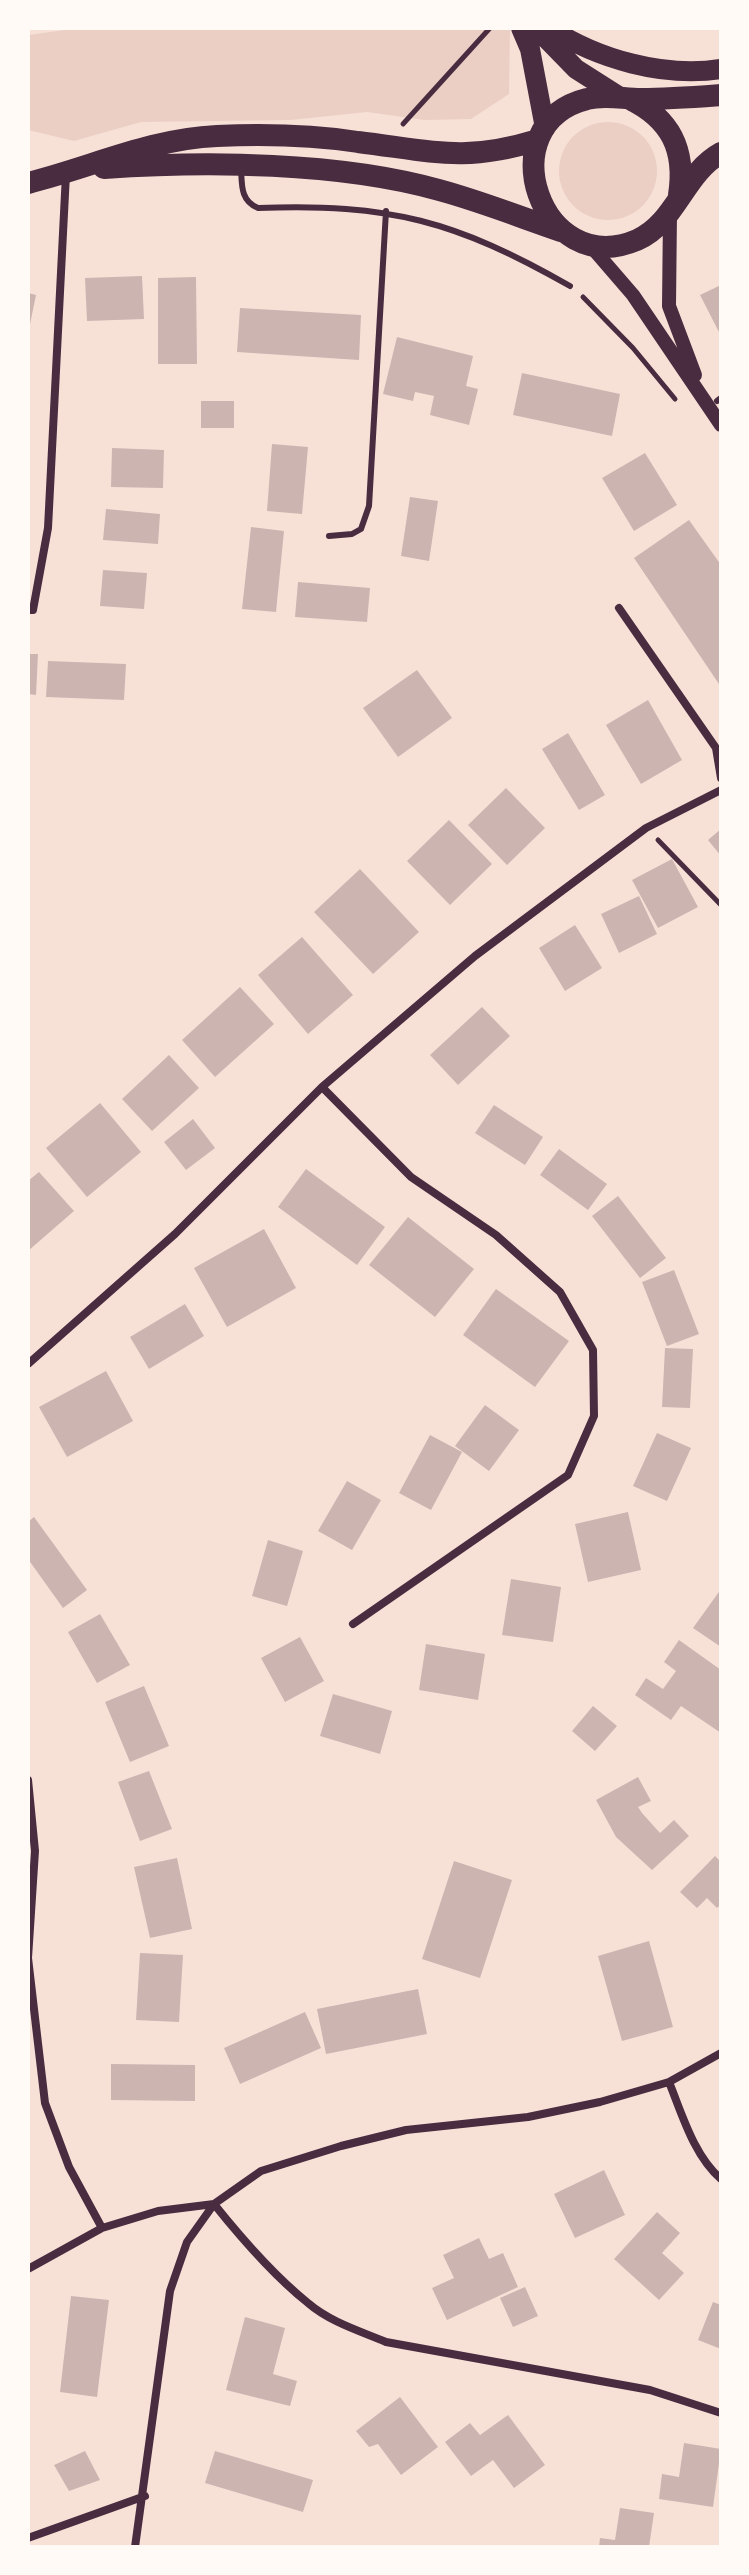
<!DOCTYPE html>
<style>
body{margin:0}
#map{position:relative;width:749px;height:2575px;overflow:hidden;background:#f7e1d7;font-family:Helvetica,sans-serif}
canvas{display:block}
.frame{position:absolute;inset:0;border:30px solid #fffaf5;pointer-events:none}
</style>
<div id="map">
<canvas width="749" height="2575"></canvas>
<div class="frame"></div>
</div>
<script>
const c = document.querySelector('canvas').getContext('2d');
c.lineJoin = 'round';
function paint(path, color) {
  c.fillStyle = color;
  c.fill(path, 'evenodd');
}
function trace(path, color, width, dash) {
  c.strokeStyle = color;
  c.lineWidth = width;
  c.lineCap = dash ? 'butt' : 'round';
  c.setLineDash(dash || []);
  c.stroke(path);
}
paint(new Path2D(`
 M80 28H510L509 94 471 119 424 120 367 112 291 120 141 122 74 141 28 130V35Z
 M559 171a49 49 0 1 1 98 0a49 49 0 1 1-98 0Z`), '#ebcfc5');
paint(new Path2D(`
 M142 276 144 319 87 321 85 278Z
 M196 277 197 364H158V278Z
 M721 285V336L700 295Z
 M28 293 36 295 29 329H28Z
 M240 308 361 315 359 360 237 352Z
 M397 337 473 356 466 386 478 389 469 425 430 415 434 396 415 392 413 401 383 394Z
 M522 373 620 394 612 436 513 415Z
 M201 401H234V428H201Z
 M272 444 308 447 302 514 267 511Z
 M112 448 164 450 163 488 111 487Z
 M645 453 677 505 634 531 602 478Z
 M410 497 438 501 429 561 401 556Z
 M106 509 160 514 158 544 103 540Z
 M689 520 721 565V687L634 558Z
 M251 527 284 531 276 612 242 609Z
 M103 570 147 573 144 609 100 606Z
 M298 582 370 588 367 622 295 617Z
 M28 654H38L36 695 28 694Z
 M48 661 126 664 124 700 46 697Z
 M417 670 452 718 398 757 363 708Z
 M648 700 682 760 641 784 606 725Z
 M568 733 605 795 579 810 542 749Z
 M506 788 545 828 507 865 468 825Z
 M449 820 492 864 450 905 407 861Z
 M721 829V856L708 840Z
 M672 859 698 907 658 928 632 880Z
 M360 869 419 932 373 974 314 912Z
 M639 896 657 934 619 953 601 914Z
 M575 925 602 968 565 991 539 948Z
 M302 937 353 995 308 1034 258 975Z
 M240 987 274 1024 215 1077 182 1040Z
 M482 1007 510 1036 458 1085 430 1055Z
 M169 1055 199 1088 152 1131 122 1099Z
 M100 1103 141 1152 87 1197 46 1148Z
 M494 1105 543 1137 525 1165 475 1133Z
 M193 1119 215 1148 186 1170 164 1142Z
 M559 1149 607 1184 588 1210 540 1175Z
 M306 1169 385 1227 357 1265 278 1207Z
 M39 1172 74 1211 28 1251V1181Z
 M618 1196 666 1258 640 1278 592 1216Z
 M408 1217 474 1269 435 1317 369 1265Z
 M264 1229 296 1288 227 1327 194 1268Z
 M674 1270 699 1334 667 1346 642 1282Z
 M496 1289 569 1341 535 1387 463 1335Z
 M185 1304 204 1336 149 1369 130 1337Z
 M665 1348 693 1349 690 1408 662 1407Z
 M106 1371 133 1421 67 1457 39 1407Z
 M485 1405 519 1430 489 1471 455 1446Z
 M657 1433 691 1448 667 1501 633 1486Z
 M430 1435 462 1452 431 1510 399 1493Z
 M347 1481 381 1500 352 1550 318 1531Z
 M628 1512 641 1570 588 1582 575 1524Z
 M34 1517 87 1590 63 1608 28 1559V1522Z
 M268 1540 303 1551 287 1606 252 1596Z
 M511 1579 561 1587 553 1642 502 1635Z
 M721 1589V1647L693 1628Z
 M100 1614 130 1665 97 1683 68 1632Z
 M300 1637 324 1681 285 1702 261 1658Z
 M679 1640 721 1670V1733L681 1706 671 1720 635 1695 646 1678 663 1689 676 1671 664 1662Z
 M426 1644 485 1654 478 1700 419 1690Z
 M144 1686 169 1746 130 1762 105 1702Z
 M333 1694 392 1711 380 1754 320 1736Z
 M593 1706 617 1726 595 1751 572 1731Z
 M149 1771 172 1829 140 1841 118 1782Z
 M638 1777 651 1801 638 1807 642 1813 660 1833 674 1820 689 1836 652 1870 616 1837 596 1800Z
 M715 1856 721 1862V1904L717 1908 707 1898 697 1908 680 1892Z
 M177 1858 192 1929 150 1938 134 1867Z
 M454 1861 512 1880 480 1978 422 1959Z
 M649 1941 673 2027 622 2041 598 1956Z
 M140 1953 183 1955 179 2022 136 2020Z
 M418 1989 427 2034 326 2054 317 2009Z
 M305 2012 321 2048 240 2084 224 2048Z
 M111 2064 195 2065V2101L111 2100Z
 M604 2170 625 2215 575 2238 554 2194Z
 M657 2212 680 2233 662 2253 684 2273 659 2300 614 2259Z
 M479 2238 489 2259 503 2253 518 2287 447 2320 432 2288 454 2278 443 2255Z
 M525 2287 538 2316 513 2327 500 2298Z
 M71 2296 109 2300 97 2397 60 2392Z
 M713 2302 721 2305V2349L698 2340Z
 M245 2317 285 2328 273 2374 297 2381 290 2406 226 2390Z
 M400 2397 438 2447 401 2475 378 2444 369 2447 356 2431Z
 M508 2415 545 2465 514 2488 493 2460 471 2476 445 2442 470 2423 480 2435Z
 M684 2443 721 2449 713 2507 659 2499 662 2474 679 2477Z
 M85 2451 100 2480 69 2491 54 2465Z
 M215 2451 313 2480 303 2512 205 2483Z
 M620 2508 654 2513 649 2547H599L600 2538 615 2540Z`), '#ccb4b1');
trace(new Path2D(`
 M403 124 490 28
 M583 297 633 348 675 399
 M658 840 721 905`), '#4a2c40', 5);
trace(new Path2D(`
 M241 168C242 184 240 201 258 208 389 203 456 221 570 286
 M717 401 721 398
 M329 536 352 534 361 529 369 506 386 211`), '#4a2c40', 6);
trace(new Path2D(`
 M619 608 716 748 721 778
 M28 610H33L48 528 66 174
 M322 1087 411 1177 496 1235 560 1292 593 1350 594 1416 568 1475 353 1624
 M28 1364 175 1234 322 1087 475 956 646 828 721 790
 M28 1780 35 1851 28 1958 45 2103 69 2167 102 2228
 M669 2082C682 2114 694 2156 721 2179
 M214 2204C242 2239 273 2275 308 2303 330 2322 360 2331 386 2342L650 2390 721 2413
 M28 2269 102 2228 158 2211 214 2204 261 2171 341 2146 406 2130 528 2117 600 2102 669 2082 721 2053
 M28 2538 145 2496
 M135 2547 170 2291 187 2242 214 2204`), '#4a2c40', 8);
trace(new Path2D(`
 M670 213 669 306 695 375
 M589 244 633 295 721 425`), '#4a2c40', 14);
trace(new Path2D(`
 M521 28 530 49 545 128
 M536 28 576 69 620 97
 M550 28C597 59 664 78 721 69`), '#4a2c40', 20);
trace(new Path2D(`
 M721 95C694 97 668 99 641 99 623 99 605 94 587 99 487 124 541 281 637 240 676 223 684 173 721 153
 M630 99C671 119 686 150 679 195
 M104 168C207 161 339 162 439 190 480 201 520 217 561 231
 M28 183C92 167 150 139 217 136 263 134 312 135 358 142 432 151 463 163 538 140`), '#4a2c40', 22);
</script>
